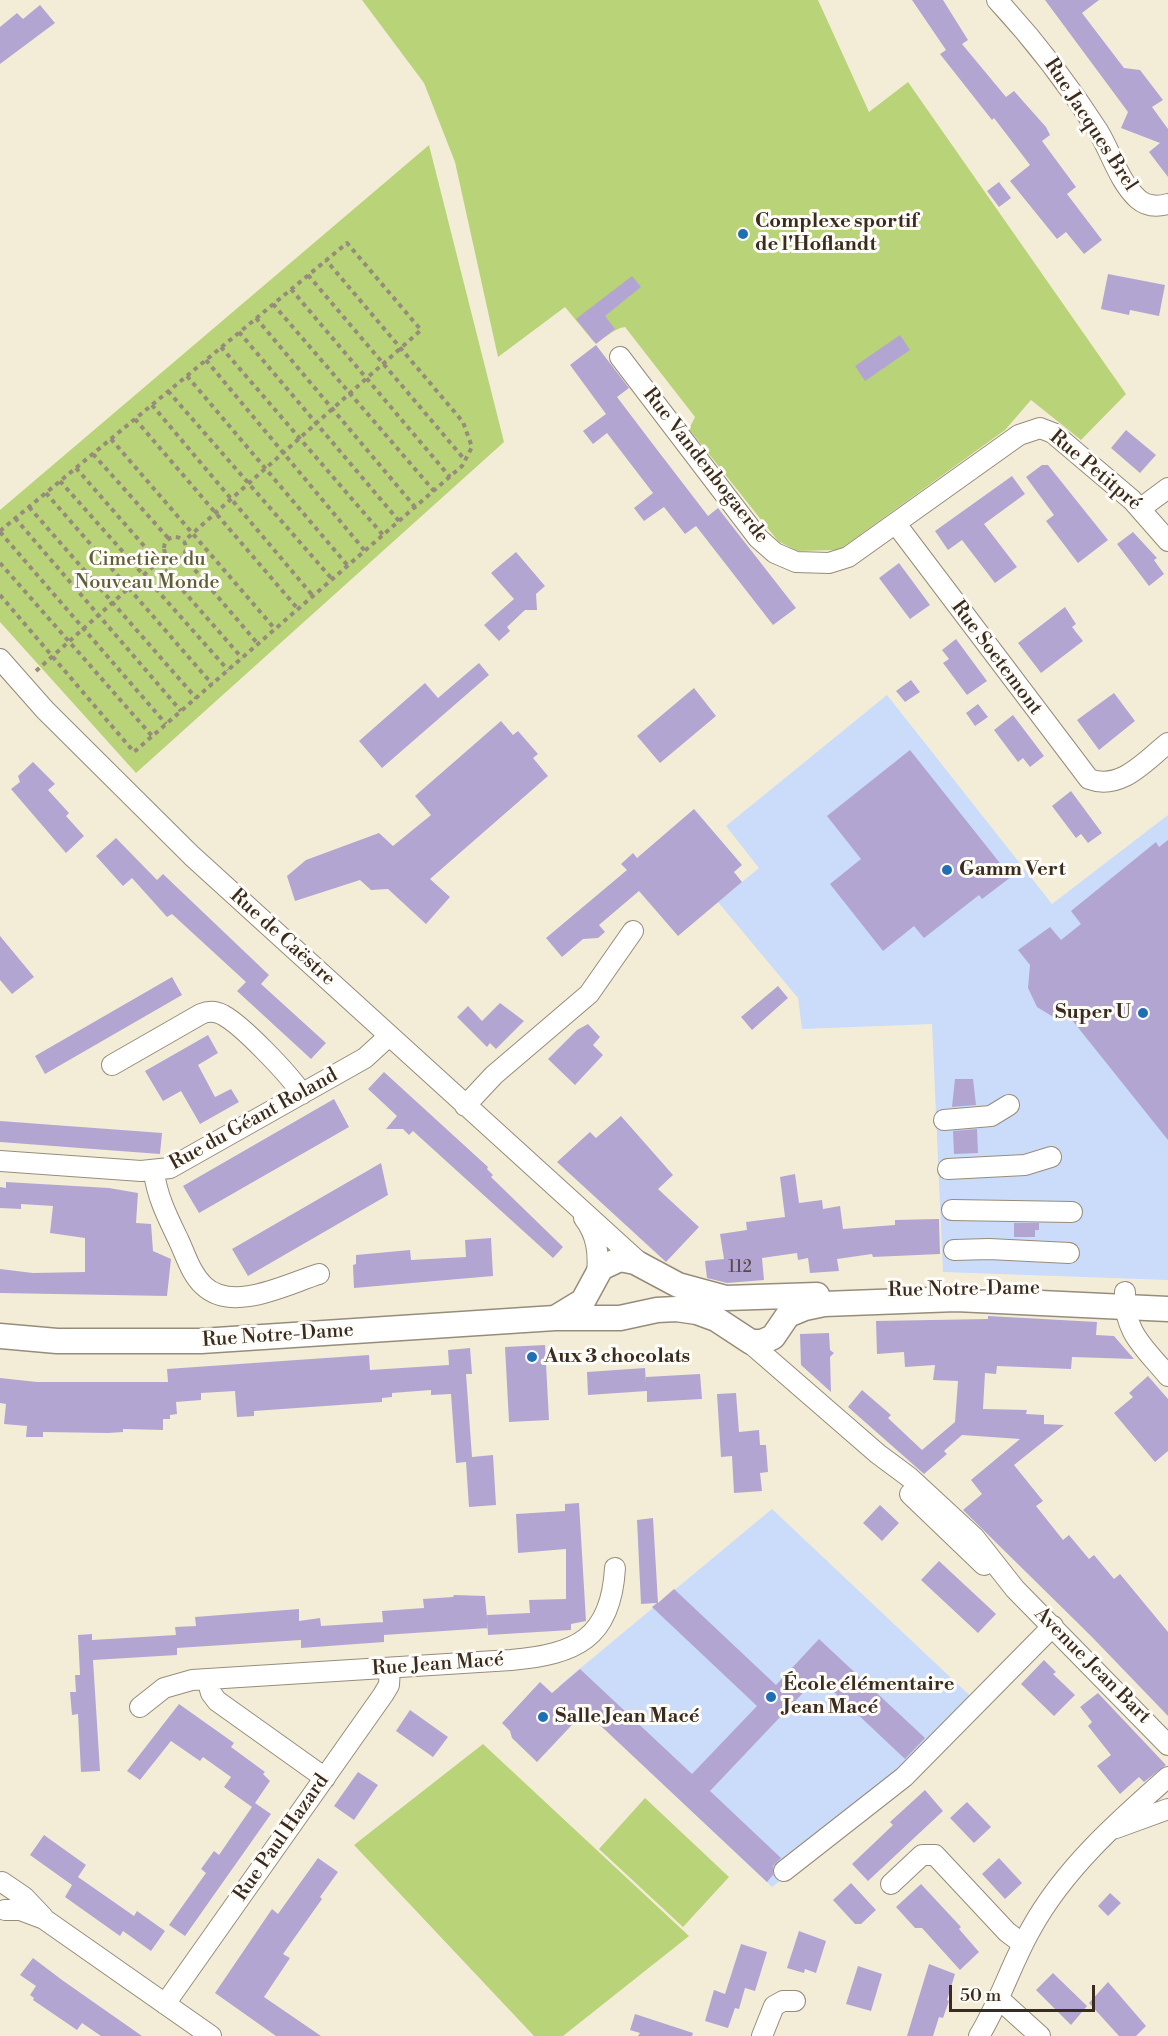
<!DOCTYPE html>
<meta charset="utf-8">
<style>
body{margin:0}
#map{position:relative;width:1168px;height:2036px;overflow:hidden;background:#f3edd8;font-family:"Libre Bodoni",serif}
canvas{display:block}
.scale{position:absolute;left:949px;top:1985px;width:146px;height:27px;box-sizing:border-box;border:3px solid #3b2a1e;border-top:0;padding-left:8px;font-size:18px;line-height:21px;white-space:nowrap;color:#3b2a1e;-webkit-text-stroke:4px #fdfcf7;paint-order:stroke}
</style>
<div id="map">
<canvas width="1168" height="2036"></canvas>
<div class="scale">50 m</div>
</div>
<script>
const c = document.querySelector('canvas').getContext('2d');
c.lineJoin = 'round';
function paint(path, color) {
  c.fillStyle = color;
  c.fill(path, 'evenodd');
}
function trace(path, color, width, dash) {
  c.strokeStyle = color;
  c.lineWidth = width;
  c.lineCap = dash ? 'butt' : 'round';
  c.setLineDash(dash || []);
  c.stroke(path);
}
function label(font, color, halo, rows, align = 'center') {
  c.font = font + ' "Libre Bodoni",serif';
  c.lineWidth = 6;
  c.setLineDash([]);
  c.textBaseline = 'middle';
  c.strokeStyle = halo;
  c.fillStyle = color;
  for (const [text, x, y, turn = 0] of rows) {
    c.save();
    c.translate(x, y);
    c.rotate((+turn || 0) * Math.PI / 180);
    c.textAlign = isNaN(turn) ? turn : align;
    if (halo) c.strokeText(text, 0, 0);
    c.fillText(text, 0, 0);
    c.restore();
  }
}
paint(new Path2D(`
 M887 695 1052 904 1168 815V1280L943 1272 932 1024 802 1029 798 998 718 902 759 868 726 826Z
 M772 1509 983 1708 923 1773 772 1887 559 1686Z`), '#cadcf9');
paint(new Path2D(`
 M362 0H818L869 112 908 82 1126 394 1081 440 1031 400 1005 430 839 550 797 551 778 541 689 429 695 417 625 327C612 329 606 339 594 342L565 307 498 357 455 162 424 83Z
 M429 145 504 442 136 773 0 622V510Z
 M483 1744 689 1936 563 2036H534L354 1845Z
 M645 1798 729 1877 683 1927 599 1849Z`), '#b9d378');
paint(new Path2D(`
 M912 0H943L968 40 962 44 1006 97 1014 91 1046 127 1050 135 1042 141 1076 187 1067 194 1102 240 1084 254 1066 232 1057 239 1010 181 1030 165 994 118 992 120 940 54 946 50Z
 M1045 0H1099L1082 13 1124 68 1140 70 1163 100 1152 107 1168 129V177L1149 152 1160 143 1121 128 1128 112Z
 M40 5 55 23 0 64V27L17 13 23 19Z
 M999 182 1011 198 999 207 987 191Z
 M1108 274 1165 285 1159 316 1130 310 1129 315 1101 309Z
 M632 276 641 287 605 316 615 329 596 344 576 319Z
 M900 335 910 350 865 381 855 366Z
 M596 345 629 388 617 397 655 447 708 516 718 508 796 608 773 625 696 526 685 534 664 507 644 521 634 508 653 493 607 433 593 444 583 431 606 414 570 365Z
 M1126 430 1156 455 1140 473 1111 448Z
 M1042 465H1048L1108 540 1078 563 1046 521 1054 515 1026 477Z
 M1012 476 1025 494 984 524 1017 567 995 583 962 540 948 550 935 531Z
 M1133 532 1157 558 1154 560 1164 574 1149 586 1117 544Z
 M516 552 545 586 536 594 537 610H525L507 627 510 631 499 641 484 625 514 599 491 573Z
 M899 563 930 605 910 619 879 578Z
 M1065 607 1076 624 1072 627 1083 641 1041 673 1018 643Z
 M956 639 987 681 967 695 943 663 949 659 942 650Z
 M479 663 489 675 382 768 359 741 425 683 438 698Z
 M911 680 920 692 905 702 896 691Z
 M694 688 716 716 660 763 637 736Z
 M1114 693 1135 721 1099 750 1077 720Z
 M978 704 988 717 975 726 966 713Z
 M1013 715 1044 756 1030 767 1023 758 1018 762 994 730Z
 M501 721 513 735 518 731 538 754 533 758 548 776 430 879 450 897 426 924 388 889 371 890 360 880 295 901 287 876 306 860 379 833 393 846 431 815 415 796Z
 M910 750 1011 877 982 899 979 895 924 938 914 926 883 951 830 884 861 859 827 816Z
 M33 762 55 784 48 790 69 813 66 816 84 836 66 853 11 789 20 782 18 776Z
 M1071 791 1102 833 1088 843 1081 834 1076 838 1052 806Z
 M694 809 742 865 734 872 742 882 678 936 639 891 599 925 605 932 598 938 583 939 562 957 546 938 627 870 621 864 633 853 637 858Z
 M116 838 157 880 163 874 269 975 261 984 326 1043 311 1059 237 991 246 982 172 914 167 917 132 878 123 886 96 856Z
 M1168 840V1140L1072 1020 1055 1018 1037 1007 1028 988 1030 965 1018 950 1050 927 1061 940 1081 924 1071 911 1156 842 1159 847Z
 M0 936 34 977 12 994 0 980Z
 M172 977 182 995 45 1074 35 1056Z
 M778 986 788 998 752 1030 741 1017Z
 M500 1003 524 1021 496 1049 490 1043 487 1047 457 1017 468 1006 482 1021Z
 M588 1024 600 1037 593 1045 603 1055 575 1085 548 1059 577 1030Z
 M208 1035 218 1053 198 1065 215 1097 231 1089 239 1102 200 1124 181 1091 163 1101 145 1071Z
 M384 1072 488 1167 487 1169 493 1175 491 1177 563 1247 553 1258 413 1131 409 1135 403 1129H386L397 1116 368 1089Z
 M955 1079H973L976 1105 952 1107Z
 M334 1099 349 1127 199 1213 183 1186Z
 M621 1116 673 1175 658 1189 699 1227 666 1262 557 1162 590 1132 596 1138Z
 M0 1121 162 1133 160 1154 0 1142Z
 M977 1129 978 1153 954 1154 953 1131Z
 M381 1163 388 1195 248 1276 232 1249Z
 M795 1174 799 1203 822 1200 823 1209 840 1206 843 1229 895 1225V1220L939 1219 940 1254 873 1257 872 1254 837 1259 839 1271 810 1273 808 1258 798 1260 797 1253 762 1258 764 1280 727 1283 707 1278 705 1261 724 1259 720 1234 747 1230 746 1222 785 1217 780 1177Z
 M6 1182 109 1188 138 1193 136 1223 151 1224 153 1251 171 1259 167 1296 0 1293V1269L33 1273 85 1272V1238L50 1233 53 1206 21 1204V1209L0 1208V1187L6 1188Z
 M1014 1223H1039V1230H1035V1237H1014Z
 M491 1238 493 1276 354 1288 353 1265 356 1264V1255L410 1250 411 1260 466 1257 465 1240Z
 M988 1316 1097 1322 1096 1335 1114 1336 1134 1359 1072 1357 1071 1369 997 1366 996 1374 985 1373 983 1409 1027 1410 1026 1414 1044 1415V1424L1064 1425 1014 1465 1043 1501 1036 1506 1063 1540 1069 1535 1089 1559 1094 1555 1114 1579 1120 1574 1168 1632V1716L1092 1637 963 1510 982 1494 971 1480 1020 1439 962 1435 944 1451 947 1454 924 1474 848 1407 862 1390 891 1415 888 1418 922 1450 955 1422 958 1381 933 1380 935 1365 905 1367 904 1352 877 1354 876 1321 988 1319Z
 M829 1333 830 1350 834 1353 830 1357 831 1392 801 1365 800 1334Z
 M545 1345 549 1420 509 1422 505 1347Z
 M470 1348 472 1374H466L472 1457 493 1455 496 1505 469 1507 466 1462 456 1463 451 1394 431 1395V1390L392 1393V1397L382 1398V1402L254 1411V1416L237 1417 235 1391 201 1393V1400L176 1402 177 1414 170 1415V1419H163V1430L123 1429V1432L108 1433 43 1432V1437H26L27 1426 4 1424 6 1404 0 1403V1378L37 1382H168L167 1369 369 1355 370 1370 449 1365 448 1350Z
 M645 1368 646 1382V1377L700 1374 702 1399 647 1402V1391L588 1395 587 1372Z
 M1148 1376 1168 1399V1451L1155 1462 1114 1413 1133 1397 1129 1393Z
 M736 1393 739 1432 759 1430 760 1445H766L768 1472 760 1473 762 1491 734 1493 732 1456 721 1457 717 1394Z
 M579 1503 586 1621 571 1624V1630L488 1635 487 1615 530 1613 529 1600 566 1599V1549L518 1553 516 1514 565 1511V1504Z
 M880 1505 899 1523 882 1541 863 1523Z
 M653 1518 658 1603 674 1589 776 1685 819 1639 925 1738 905 1759 818 1677 710 1791 781 1858 773 1866V1875L767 1882 585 1711 537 1762 512 1738 510 1731 502 1723 540 1682 552 1693 580 1669 692 1774 757 1706 652 1607 657 1603 641 1604 637 1520Z
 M939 1561 996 1614 978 1633 921 1580Z
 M454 1595 485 1596 488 1628 384 1635V1642L301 1648V1640L177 1648V1655L93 1660 100 1771 81 1772 78 1714 72 1715 70 1692H76L75 1675H80L78 1635 92 1634V1640L176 1635 175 1627 196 1626 195 1617 299 1609V1621L320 1618 321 1626 383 1622 384 1633 382 1611 424 1608 423 1599 453 1597Z
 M1044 1660 1056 1672 1053 1674 1075 1695 1054 1716 1021 1684Z
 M1098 1693 1166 1765 1144 1782 1139 1777 1120 1794 1097 1766 1111 1755 1088 1726 1092 1722 1080 1707Z
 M179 1704 234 1743 231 1747 265 1772 263 1774 270 1781 255 1803 271 1814 185 1936 169 1925 206 1873 201 1869 214 1851 219 1855 252 1807 224 1787 231 1777 203 1757 200 1761 171 1741 140 1780 127 1771Z
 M410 1710 448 1737 433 1757 396 1731Z
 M358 1772 378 1785 354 1820 334 1806Z
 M925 1790 943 1811 868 1881 852 1864 893 1825 890 1822Z
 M967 1802 991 1827 974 1843 950 1818Z
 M44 1835 86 1865 78 1877 134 1916 137 1911 165 1931 151 1951 123 1931 120 1936 65 1897 72 1885 30 1855Z
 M318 1858 338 1872 320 1897 322 1899 283 1954 290 1958 264 1997 321 2036H276L215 1993 272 1909 278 1914Z
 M999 1858 1022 1883 1005 1899 982 1874Z
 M851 1883 876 1910 861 1924H855L833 1900Z
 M921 1884 961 1927 959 1929 979 1952 960 1970 922 1928H915L896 1907Z
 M1110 1893 1121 1903 1108 1916 1098 1906Z
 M799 1931 826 1941 816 1973 805 1969 804 1973 787 1968Z
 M741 1944 767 1952 755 1991 745 1988 739 2009 735 2008 728 2028 705 2021 714 1990 725 1994Z
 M33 1958 62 1980 142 2036H101L82 2023 77 2030 33 2000 34 1998 30 1995 36 1986 20 1975Z
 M929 1964 955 1974 947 2000 949 2001 943 2018 939 2017 933 2036H907Z
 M858 1966 882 1974 871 2011 846 2004Z
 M1053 1973 1087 2006 1071 2025 1036 1990Z
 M1108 1982 1146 2026 1136 2036H1119L1089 2003Z
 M635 2014 693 2033 692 2036H638L640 2033 630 2030Z`), '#b3a5d2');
const minor = new Path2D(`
 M997 0C1035 41 1068 84 1098 131 1111 152 1119 182 1138 199 1146 206 1157 207 1168 204
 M620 357 758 538 775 553 796 562 829 563 848 557 1019 435 1040 428 1053 433 1132 500 1168 541
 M1141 508 1168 488
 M896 524 1089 779C1121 791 1145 761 1168 743
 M0 659 45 710 192 856 643 1266
 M112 1065 201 1014C208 1011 216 1011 223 1015 242 1025 290 1075 302 1094
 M465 1106 494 1075 589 994 633 931
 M944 1120 991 1116 1009 1105
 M0 1161 141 1171 170 1168 365 1058 389 1036
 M948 1169 1025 1165 1051 1157
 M154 1172C157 1197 168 1218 179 1241 186 1256 191 1274 204 1286 233 1313 287 1284 319 1274
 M952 1210 1072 1212
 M584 1218C597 1235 599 1253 597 1274
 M954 1250 989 1249 1069 1253
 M1125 1292C1123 1332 1144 1347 1168 1376
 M742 1336 878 1454 909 1477 974 1537 1015 1589 1168 1745
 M910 1494 984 1565
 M207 1679 211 1693 217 1701 325 1778
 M140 1707 164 1688 192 1680 511 1660C576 1654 611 1639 615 1568
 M1116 1828 1168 1809
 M784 1871 904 1777 1053 1626
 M2 1882 24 1897 43 1917
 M891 1884 922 1855H935L1007 1932 1023 1944
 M5 1910H20L44 1919 211 2036
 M998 1998 1040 2036
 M165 2004 383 1695 389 1685 390 1668
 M762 2036 774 2006 783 2001H795
 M979 2036C1000 2002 1011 1964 1031 1929 1064 1869 1117 1822 1168 1777`);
const major = new Path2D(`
 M555 1318 583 1301 601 1268 620 1259 635 1262 678 1285 726 1298 817 1295
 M0 1336 57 1341H201L555 1318H620L657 1310 676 1309 697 1312 716 1319 751 1342H762L773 1337 788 1315 805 1308 824 1304 956 1299 1168 1309`);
trace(minor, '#978c7b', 22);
trace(major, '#978c7b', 27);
trace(new Path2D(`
 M308 275 465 460
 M291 289 450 477
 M273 304 434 491
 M256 318 415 507
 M239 332 399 521
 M221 347 383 535
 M206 360 365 551
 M187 376 348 566
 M168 391 332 579
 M152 405 313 596
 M135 419 298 609
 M111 439 275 629
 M93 454 169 539
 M76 468 242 658
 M60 481 228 670
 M46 493 212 684
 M29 507 196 698
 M15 518 181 711
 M0 531 347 243 421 330 184 541
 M0 532 166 724
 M164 548a11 11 0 1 1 22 0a11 11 0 1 1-22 0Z
 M183 556 258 644
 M0 563 152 736
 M0 595 134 752 462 466 472 447 463 422 326 260
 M36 671 166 555`), '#978c7b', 4, [4.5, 4.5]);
trace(minor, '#fff', 20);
trace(major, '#fff', 24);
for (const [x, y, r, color] of [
 [743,234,6,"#1f6fb2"],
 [947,870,6,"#1f6fb2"],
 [1143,1013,6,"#1f6fb2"],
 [532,1357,6,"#1f6fb2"],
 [771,1697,6,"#1f6fb2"],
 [543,1717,6,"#1f6fb2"]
]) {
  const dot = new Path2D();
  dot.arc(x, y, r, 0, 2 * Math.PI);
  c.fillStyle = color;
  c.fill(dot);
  trace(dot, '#fdfcf7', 2);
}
label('16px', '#59494b', null, [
 ["112",740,1268]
]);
label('20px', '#3b2a1e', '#fdfcf7', [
 ["Rue Jacques Brel",1090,125,57],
 ["Rue Vandenbogaerde",705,466,52],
 ["Rue Petitpré",1095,471,40],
 ["Rue Soetemont",996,658,53],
 ["Rue de Caëstre",282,938,42],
 ["Rue du Géant Roland",254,1120,-29],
 ["Rue Notre-Dame",964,1290,-1],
 ["Rue Notre-Dame",278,1336,-4],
 ["Rue Jean Macé",438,1665,-4],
 ["Avenue Jean Bart",1092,1666,45],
 ["Rue Paul Hazard",282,1838,-55]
]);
label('bold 20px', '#3b2a1e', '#fdfcf7', [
 ["Complexe sportif",755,222],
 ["de l'Hoflandt",755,245],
 ["Gamm Vert",959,870],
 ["Super U",1131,1013,"right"],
 ["Aux 3 chocolats",544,1357],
 ["École élémentaire",783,1685],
 ["Jean Macé",783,1708],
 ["Salle Jean Macé",555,1717]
], 'left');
label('20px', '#615d39', '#fdfcf7', [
 ["Cimetière du",147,560],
 ["Nouveau Monde",147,583]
]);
</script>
